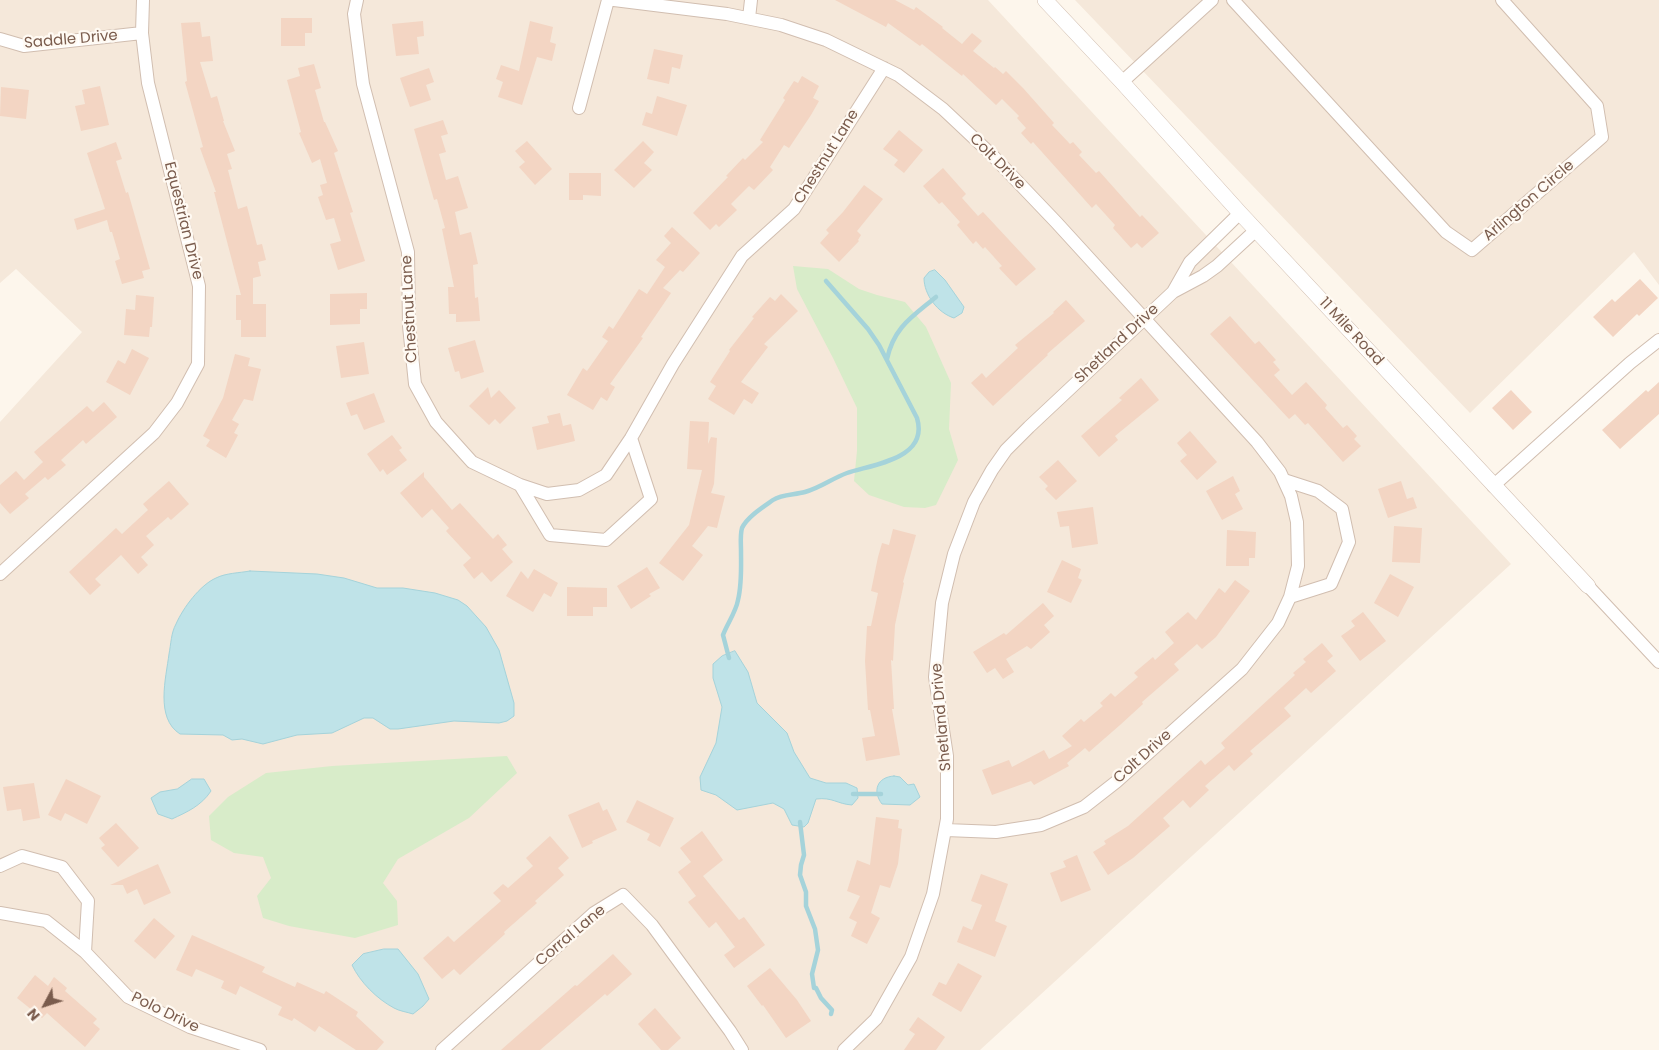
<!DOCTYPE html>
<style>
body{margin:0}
#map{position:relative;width:1659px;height:1050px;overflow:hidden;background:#fdf6ec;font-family:Poppins,sans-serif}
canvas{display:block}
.north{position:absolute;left:20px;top:980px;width:50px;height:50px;-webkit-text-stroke:4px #fffaf3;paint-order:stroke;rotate:230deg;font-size:14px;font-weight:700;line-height:20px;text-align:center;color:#7a5c4d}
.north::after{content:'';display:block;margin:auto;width:18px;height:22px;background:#7a5c4d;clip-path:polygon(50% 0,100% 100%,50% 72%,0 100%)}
</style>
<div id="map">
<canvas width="1659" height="1050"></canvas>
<div class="north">N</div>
</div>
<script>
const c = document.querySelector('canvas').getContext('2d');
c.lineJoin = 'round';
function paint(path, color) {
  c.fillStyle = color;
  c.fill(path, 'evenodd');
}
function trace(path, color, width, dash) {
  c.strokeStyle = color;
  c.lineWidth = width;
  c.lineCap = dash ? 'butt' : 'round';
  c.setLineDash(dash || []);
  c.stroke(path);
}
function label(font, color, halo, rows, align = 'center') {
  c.font = font + ' Poppins,sans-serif';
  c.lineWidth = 4.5;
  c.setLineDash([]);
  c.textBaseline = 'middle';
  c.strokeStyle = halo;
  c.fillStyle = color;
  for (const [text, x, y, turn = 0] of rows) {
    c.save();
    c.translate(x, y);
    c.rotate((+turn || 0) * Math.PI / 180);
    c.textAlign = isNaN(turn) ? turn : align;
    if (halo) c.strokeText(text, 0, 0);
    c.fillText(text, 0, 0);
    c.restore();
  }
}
paint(new Path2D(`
 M0 0H988L1511 564 980 1050H0V422L82 332 16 269 0 283Z
 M1075 0H1659V285L1634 252 1470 413Z`), '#f5e8da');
paint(new Path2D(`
 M793 266 828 269 859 289 877 295 905 302 926 327 951 383 949 429 958 460 936 505 925 508 904 507 869 495 854 481 857 451V408L833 358 797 289Z
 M507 756 517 773 469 818 398 859 383 883 397 901 398 925 355 938 289 926 263 918 257 896 271 878 263 857 234 853 211 840 209 816 228 797 266 773 332 766Z`), '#d8ecc9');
const water = new Path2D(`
 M935 270 945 280 964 307 962 313 954 318C938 313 924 295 924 278L929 272Z
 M250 571 317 574 344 578 377 588H403L435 593 458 600 467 606 486 627 499 650 514 703V716L507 721 499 723 454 721 398 729H390L373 718H364L332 733 297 735 263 744 242 739 232 740 223 735 180 734C155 718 166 678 169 654 171 644 171 633 176 624 183 608 200 585 216 578 226 573 239 573 250 571Z
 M735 651 748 672 757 703 787 733 794 752 810 778 826 783H846L857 788 858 798 852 805C837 804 833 797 816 799L808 823 804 827 792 825 784 809 773 803 737 810 716 795 701 790 700 777 716 743 722 707 713 678V664L722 656Z
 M894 776 900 777 908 785 914 784 920 797 910 805 882 804C872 791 877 777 894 776Z
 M192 779H204L211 791C201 806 187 812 172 819L158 814 151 798 160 792 177 789Z
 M384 949H398L418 974 429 999 423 1006 413 1014C407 1012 399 1011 394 1008 377 999 360 982 352 965L363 954Z`);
paint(water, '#bfe3e8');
trace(water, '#a5d3da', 1);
trace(new Path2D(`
 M887 359C894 327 912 317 936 297
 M729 658 723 635C727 624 736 612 738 600 742 584 741 567 741 551 741 544 740 535 742 528 747 517 763 507 773 500 782 494 794 495 805 492 820 488 833 478 847 473 874 464 929 459 917 418L879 345 868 329 826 281
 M853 794H881
 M800 822 804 855 801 865 800 875 806 892V906L815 929 818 950 812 974 814 988H816L821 998 832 1010 831 1014`), '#a5d3da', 4.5);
paint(new Path2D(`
 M835 0H895L914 10 916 7 943 27 942 28 962 44 972 33 982 41 973 51 994 68 995 67 1003 74 1006 71 1023 88 1054 123 1052 125 1070 144 1073 142 1082 152 1079 155 1096 173 1099 171 1140 217 1142 215 1159 233 1142 248 1137 243 1131 248 1113 228 1115 225 1096 204 1092 208 1033 142 1031 144 1021 133 1026 128 1017 118 1019 116 1002 99 996 105 963 74 962 76 922 44 920 46 888 23 886 27Z
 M281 18H312V33H305V46H281Z
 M423 21 424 36 417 37 419 54 396 56 392 24Z
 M530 21 553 27 550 42 556 44 552 61 537 57 522 105 498 97 503 82 496 79 501 65 519 71Z
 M200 22 202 37 210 36 213 61 200 62 211 98 217 96 224 121H223L235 151 227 154 232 169 228 170 238 209 247 206 257 245 262 244 266 260 258 262 261 276 253 278V304H266V337H241V320H236V295H241L214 192H216L200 148 203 147 185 82 187 81 181 23Z
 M654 49 683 55 680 69 672 67 669 84 647 79Z
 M314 64 321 88 315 90 324 122H325L338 151 334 153 353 212 350 213 365 261 338 270 330 244 341 241 334 218 326 220 318 197 323 195 320 185 327 183 320 159 312 163 299 133 301 132 287 80 300 76 298 68Z
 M429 68 434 82 426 85 431 100 410 107 400 78Z
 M802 76 819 86 813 98 819 101 811 115 789 148 784 145 770 167 773 170 754 190 749 186 731 204 737 210 719 227 716 224 710 230 693 213 728 177 726 176 743 158 745 160 763 142 760 140 785 100 783 98 794 81 798 83Z
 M100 86 109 125 81 131 75 106 85 104 82 90Z
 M1 87 29 90 26 119 0 116Z
 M657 96 687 105 677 136 642 125 646 112 652 114Z
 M443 120 448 134 441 136 446 152 439 154 446 180 458 176 468 208 455 212 460 235 471 232 478 264 473 265 475 298 478 297 480 321 456 322V314H449L448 287H454L442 229 445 228 437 199 434 200 414 129Z
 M899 130 923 150 904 173 894 165 898 160 883 149Z
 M527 141 552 169 535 185 519 167 525 162 515 151Z
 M643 141 654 152 644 163 652 170 634 188 614 170Z
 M116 142 122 159 116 161 126 193 128 192 150 269 142 271 144 278 122 284 115 261 120 259 112 232H110L107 220 77 230 74 219 105 209 87 153Z
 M943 168 966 194 962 198 978 216 983 212 1036 269 1016 286 999 268 1002 266 985 247 983 249 976 241 973 244 957 225 960 222 942 202 939 204 923 186Z
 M569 173H601V196L583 195V200H569Z
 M864 185 883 199 857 231 861 235 858 240 859 241 839 262 820 243 829 233 826 230 843 212Z
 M672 227 700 253 683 272 680 270 663 288 671 293 641 337 643 338 610 384 615 387 607 401 601 397 593 410 567 395 583 368 587 371 608 341 602 337 609 326 613 329 639 289 647 294 665 267 656 260 671 243 664 236Z
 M1640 279 1658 298 1639 316 1637 314 1613 337 1593 317 1612 299 1615 302Z
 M367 293V309H360V324L330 325V294Z
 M781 294 798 311 764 344 768 347 741 382 759 393 752 404 744 399 734 415 708 399 716 386 710 382 730 351 729 350 754 318 752 317 770 297 775 301Z
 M136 295 154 297 152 327H150L149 337 124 335 126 309 135 310Z
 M1066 300 1085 321 1047 354 1048 355 993 406 971 383 982 373 986 378 1018 348 1015 345 1054 313 1053 312Z
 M1230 316 1255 344 1259 341 1276 360 1273 362 1280 370 1274 375 1292 395 1306 382 1327 405 1325 408 1343 428 1347 425 1357 436 1354 439 1361 446 1343 462 1308 423 1305 425 1295 414 1289 419 1210 334Z
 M475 340 484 372 461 379 459 371 455 372 448 348Z
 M364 342 369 374 341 378 336 346Z
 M132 349 149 358 130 395 106 382 118 360 125 364Z
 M235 354 250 358 248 366 261 369 253 401 244 399 232 420 239 424 234 433 238 435 226 458 206 446 210 440 203 436 223 398Z
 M1141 378 1159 400 1115 436 1118 440 1099 457 1081 436 1122 400 1119 398Z
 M1659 382V414L1620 449 1602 430 1646 390 1648 392Z
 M488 387 491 398 499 390 516 408 500 424 495 419 489 425 469 406Z
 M1511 390 1532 412 1513 430 1492 408Z
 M374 393 385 422 364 430 357 414 351 416 346 403Z
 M104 402 117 417 86 444 83 440 61 460 66 465 48 480 45 477 25 494 29 498 10 514 0 503V485L16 471 24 480 43 462 34 452 87 406 93 412Z
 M560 413 563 426 571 424 575 441 537 450 532 427 549 423 547 416Z
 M690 421 709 422 708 444 711 437 717 438 714 484 711 493 725 496 717 528 708 526 692 546 703 555 683 581 659 563 689 525 702 470 687 469Z
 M1190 431 1217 462 1197 480 1180 461 1187 455 1177 443Z
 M392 435 402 448 399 450 407 460 387 475 383 469 380 472 367 454Z
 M1058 460 1077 481 1056 500 1045 489 1048 486 1039 477Z
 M424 472V477L452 510 460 503 493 539 498 534 507 545 502 549 513 562 491 582 482 572 474 579 463 565 471 558 446 531 449 528 432 509 422 518 400 493Z
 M1233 476 1240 491 1235 494 1243 509 1222 520 1206 491Z
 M169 481 189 504 171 520 168 517 146 536 154 545 141 557 148 565 138 574 121 555 95 579 101 585 90 595 69 572 116 528 122 534 148 510 143 504Z
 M1401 481 1407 499 1413 497 1417 508 1388 518 1378 489Z
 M1093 507 1098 544 1072 548 1069 526 1060 527 1057 512Z
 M1394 526 1422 528 1420 563 1392 562Z
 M893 529 916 535 903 582 904 583 895 625 893 661 891 660 894 709H892L900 755 866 761 862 738 875 736 870 710H868L865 661 867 626H871L878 593 871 591 878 557 882 543 889 545Z
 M1227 530 1256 532 1255 558H1249V566H1226Z
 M1062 560 1081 569 1078 578 1082 580 1071 603 1047 592Z
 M647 567 660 588 649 594 651 596 631 609 617 586Z
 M534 569 558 583 551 597 544 593 533 612 506 596 521 571 528 579Z
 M1390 574 1414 587 1398 617 1374 603Z
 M1235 580 1250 591 1216 637 1202 649 1197 644 1174 664 1179 670 1142 702 1143 704 1120 725 1089 752 1085 748 1067 763 1069 766 1034 785 1031 781 992 795 982 770 1009 760 1012 767 1044 750 1049 759 1072 746 1062 736 1081 719 1084 722 1103 706 1100 703 1111 693 1115 697 1138 677 1134 673 1153 657 1155 660 1174 643 1165 632 1188 612 1196 620 1219 588 1225 593Z
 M567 587 607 588V607H593V616H567Z
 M1043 603 1054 616 1044 625 1050 632 1031 649 1027 646 1006 659 1014 672 1003 679 995 668 987 673 973 652 1004 633 1006 635Z
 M1363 612 1386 641 1360 661 1341 636 1355 626 1351 621Z
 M1322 643 1333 656 1327 661 1336 671 1311 693 1306 688 1284 708 1291 716 1250 751 1253 754 1234 771 1229 765 1205 786 1209 790 1190 808 1183 800 1163 818 1170 826 1133 858 1108 875 1093 852 1106 844 1104 841 1128 826 1201 760 1205 765 1225 748 1221 743 1295 675 1293 673 1306 662 1303 659Z
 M66 779 101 796 87 824 65 813 61 821 48 815Z
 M34 783 40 818 23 821 21 809 7 811 3 787Z
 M637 800 674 818 660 847 647 840 650 834 626 822Z
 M599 802 603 811 607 809 617 830 592 841 593 843 582 848 568 815Z
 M876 817 899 820 898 828 902 829 898 864 890 888 880 885 871 913 880 918 867 944 851 936 857 922 849 918 860 896 847 891 857 860 870 865Z
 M116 823 139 848 118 867 101 848 105 845 99 838Z
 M702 831 723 860 703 876 739 920 744 917 765 945 734 968 724 955 735 947 716 922 709 928 688 902 696 896 678 872 691 862 680 848Z
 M550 836 569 858 558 868 564 875 535 901 537 903 504 932 505 934 460 975 454 969 442 979 423 958 448 936 454 942 501 901 493 893 503 884 508 888 533 866 526 858Z
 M1077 855 1091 890 1061 902 1050 873 1066 867 1063 861Z
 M158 864 171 893 144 905 137 889 127 894 123 885H110Z
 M981 874 1008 884 995 921 1007 926 995 957 957 942 963 926 972 930 982 905 971 901Z
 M154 918 175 936 155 959 134 941Z
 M192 935 265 967 262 972 295 987 297 982 324 994 326 991 358 1012 356 1016 384 1042 377 1050H356L319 1026 315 1032 294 1018 292 1021 278 1015 282 1007 240 986 236 995 221 988 224 981 196 969 192 977 176 970Z
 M613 954 632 974 607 996 605 994 540 1050H501L575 985 577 986Z
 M958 963 982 976 961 1012 932 995 939 982 946 985Z
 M770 968 797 1000 811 1021 786 1038 763 1005 762 1006 747 986Z
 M35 975 48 986 54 977 67 988 65 991 97 1019 93 1023 100 1029 85 1047 47 1013 42 1018 17 998Z
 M655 1008 681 1038 668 1050H661L638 1024Z
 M918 1017 945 1037 936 1050H904L915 1034 909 1030Z`), '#f3d5c3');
const minor = new Path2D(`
 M357 0 354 14 363 84 408 252 409 326 415 384 436 422 472 462 520 485 547 494 579 490 606 475 631 438 673 364 742 256 794 209 884 68
 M614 0 727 14 781 25 826 40 898 75 943 109 993 156 1056 222 1257 442 1280 472 1291 496 1297 522 1298 566 1290 597 1278 623 1242 669 1116 782 1084 807 1041 825 996 832 946 830
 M1233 0 1446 232 1472 250 1602 137 1597 106 1502 0
 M749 18 751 0
 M0 39 24 46 142 33
 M1122 82 1212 0
 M579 108 608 0
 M1173 292 1190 262 1240 213
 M1284 480 1318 491 1342 509 1349 542 1331 584 1290 597
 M520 485 550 535 606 540 651 499 631 438
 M1493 486 1630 363 1659 340
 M0 574 154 433 177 403 198 364 199 286 148 83 142 33 143 0
 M1588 586 1659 662
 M0 866 22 856 62 867 88 901 85 952
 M0 913 46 921 85 952 128 997 190 1027 260 1050
 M442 1050 594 913 623 895 652 925 730 1031 742 1050
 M844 1050 876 1019 911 957 933 894 947 819V756L935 677 942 603 954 554 974 502 992 470 1006 450 1029 427 1173 292 1203 276 1217 266 1256 230`);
const tertiary = new Path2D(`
 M1045 0 1122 82 1240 213 1588 586`);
trace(minor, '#d1beb0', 14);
trace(tertiary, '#d1beb0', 16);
trace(minor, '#fff', 12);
trace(tertiary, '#fff', 15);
label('15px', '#7a5c4d', '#fffaf3', [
 ["Saddle Drive",71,40,-5],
 ["Chestnut Lane",827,157,-58],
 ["Colt Drive",997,162,45],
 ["Arlington Circle",1529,201,-41],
 ["Equestrian Drive",183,221,76],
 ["Chestnut Lane",410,309,-93],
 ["11 Mile Road",1351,332,47],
 ["Shetland Drive",1117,344,-43],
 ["Shetland Drive",942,717,-95],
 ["Colt Drive",1143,757,-42],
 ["Corral Lane",571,936,-40],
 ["Polo Drive",165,1013,26]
]);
</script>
